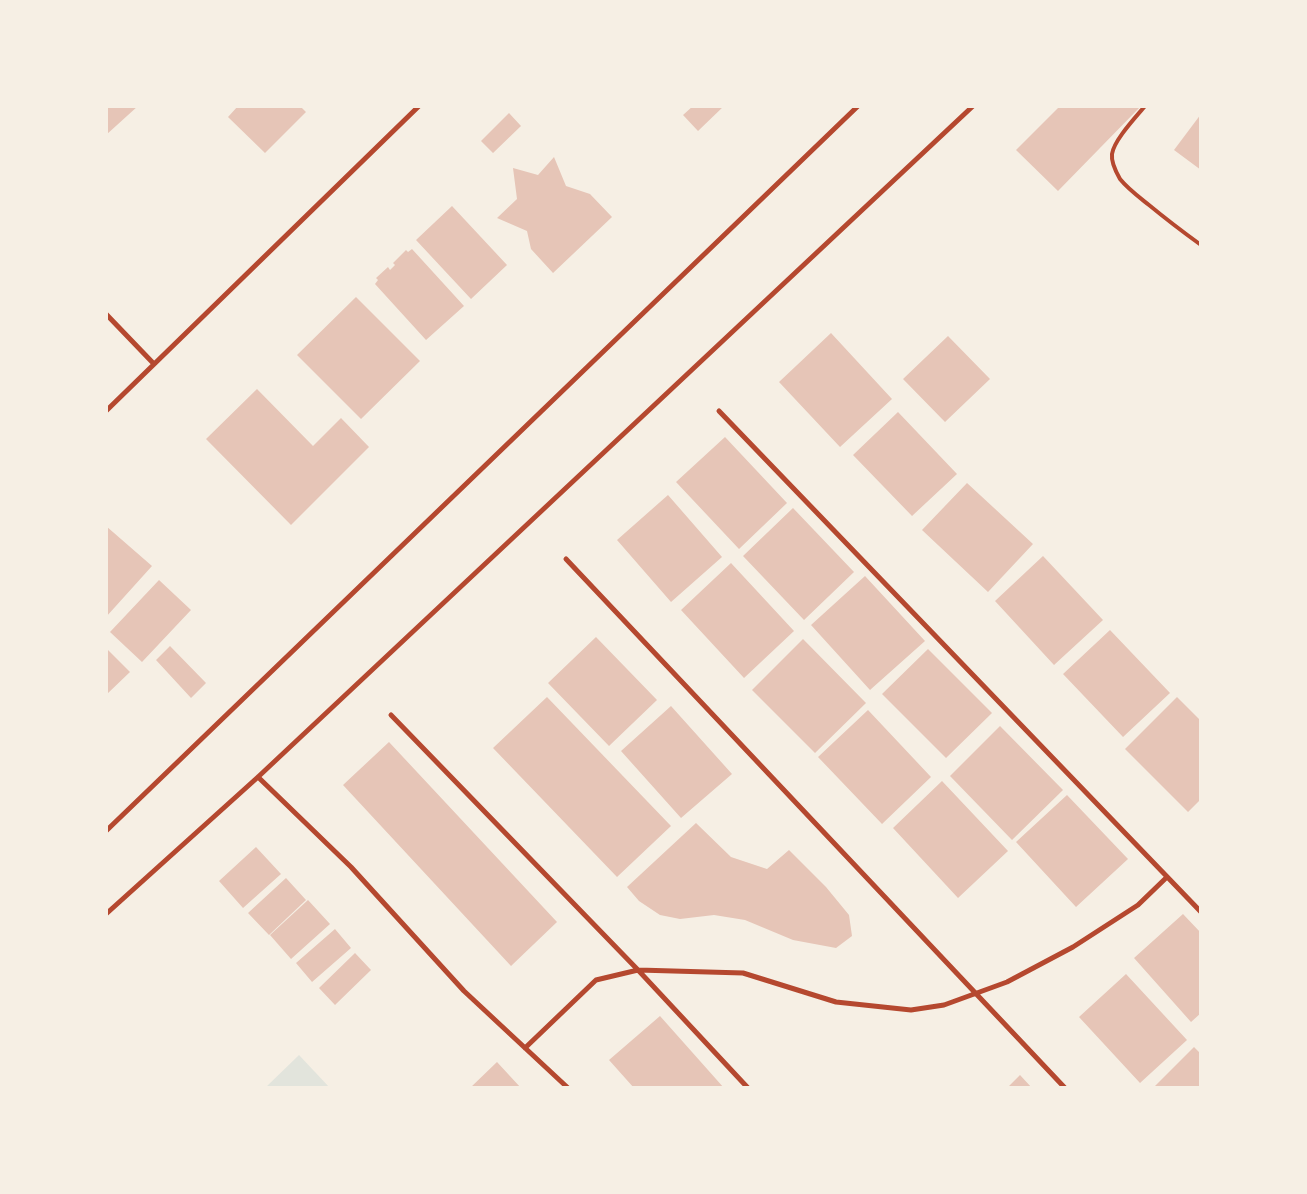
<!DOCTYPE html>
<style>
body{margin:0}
#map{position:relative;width:1307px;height:1194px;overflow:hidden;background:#f6efe4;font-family:Raleway,sans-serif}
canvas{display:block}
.frame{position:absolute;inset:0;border:108px solid #f6efe4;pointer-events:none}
</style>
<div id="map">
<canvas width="1307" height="1194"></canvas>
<div class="frame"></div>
</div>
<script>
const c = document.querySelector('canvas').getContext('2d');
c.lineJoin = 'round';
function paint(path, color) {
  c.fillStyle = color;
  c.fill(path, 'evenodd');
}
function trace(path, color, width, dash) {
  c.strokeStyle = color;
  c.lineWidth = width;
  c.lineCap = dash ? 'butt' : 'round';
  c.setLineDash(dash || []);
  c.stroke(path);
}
paint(new Path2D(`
 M299 1055 330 1088H265Z`), '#e2e4dc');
paint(new Path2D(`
 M106 106H138L106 135Z
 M238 106H300L306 112 265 153 228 117Z
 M693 106H724L698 131 683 115Z
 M1060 106H1141L1058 191 1016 150Z
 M509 113 521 126 493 153 481 141Z
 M1201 114V170L1174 150Z
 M554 157 566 186 590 194 612 217 553 273 531 249 527 231 497 218 517 199 513 168 538 175Z
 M452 206 507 265 471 299 416 240Z
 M412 249 464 306 426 340 375 284 378 280 376 278 388 267 390 270 395 265 393 263 406 250 408 252Z
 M356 297 420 361 361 419 297 355Z
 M831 333 892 399 840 447 779 382Z
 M948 336 990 379 945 422 903 379Z
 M257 389 313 446 341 418 369 447 291 525 206 439Z
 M898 412 957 474 912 516 853 455Z
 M725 437 787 503 739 549 676 482Z
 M967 483 1033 544 988 592 922 530Z
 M668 495 722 557 671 602 617 540Z
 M793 508 854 572 804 620 743 556Z
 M106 526 152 566 106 617Z
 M1043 556 1103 620 1054 665 995 601Z
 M731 563 794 631 744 678 681 610Z
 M865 576 925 641 870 690 811 625Z
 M159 580 191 610 142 662 110 632Z
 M1110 630 1170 693 1123 737 1063 674Z
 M596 637 657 700 609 746 548 683Z
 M803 639 866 703 815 753 752 690Z
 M170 646 206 683 191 698 156 660Z
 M106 648 130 672 106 695Z
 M928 649 992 713 946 758 882 694Z
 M547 697 671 826 617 877 493 748Z
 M1177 697 1201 721V799L1188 812 1125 749Z
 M671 706 732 774 681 818 621 751Z
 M868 710 931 777 882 824 818 757Z
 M1000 726 1063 790 1012 840 950 776Z
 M389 742 557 922 511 966 343 785Z
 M942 781 1008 851 958 898 893 828Z
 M1067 795 1128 859 1076 907 1016 842Z
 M696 823 731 857 767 869 789 850 826 887 849 915 852 936 836 948 793 940 745 920 714 915 680 919 660 915 639 901 627 887Z
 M256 847 281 874 243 908 219 881Z
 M286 878 306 900 269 935 248 913Z
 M308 900 330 924 291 959 270 935Z
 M1183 914 1201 933V1013L1191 1022 1134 958Z
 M335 929 351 948 312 982 296 963Z
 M355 953 371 970 335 1005 319 988Z
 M1126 974 1187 1040 1140 1083 1079 1017Z
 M660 1016 724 1088H634L609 1060Z
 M1194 1047 1201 1054V1088H1153Z
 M497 1062 521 1088H470Z
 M1020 1075 1032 1088H1007Z`), '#e6c5b7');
trace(new Path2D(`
 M1145 106C1136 117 1114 140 1112 154 1111 162 1116 172 1120 179 1128 189 1139 197 1149 205 1166 219 1183 232 1201 245`), '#b5482f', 4);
trace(new Path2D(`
 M106 314 154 364
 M106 411 419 106
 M719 411 1201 912
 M566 559 1065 1088
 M391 715 638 970 748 1088
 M258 777 351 867 464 991 568 1088
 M106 831 858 106
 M106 914 258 777 973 106
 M525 1048 596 980 638 970 743 973 836 1002 911 1010 944 1005 1007 982 1073 947 1138 905 1167 877`), '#b5482f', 5);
</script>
